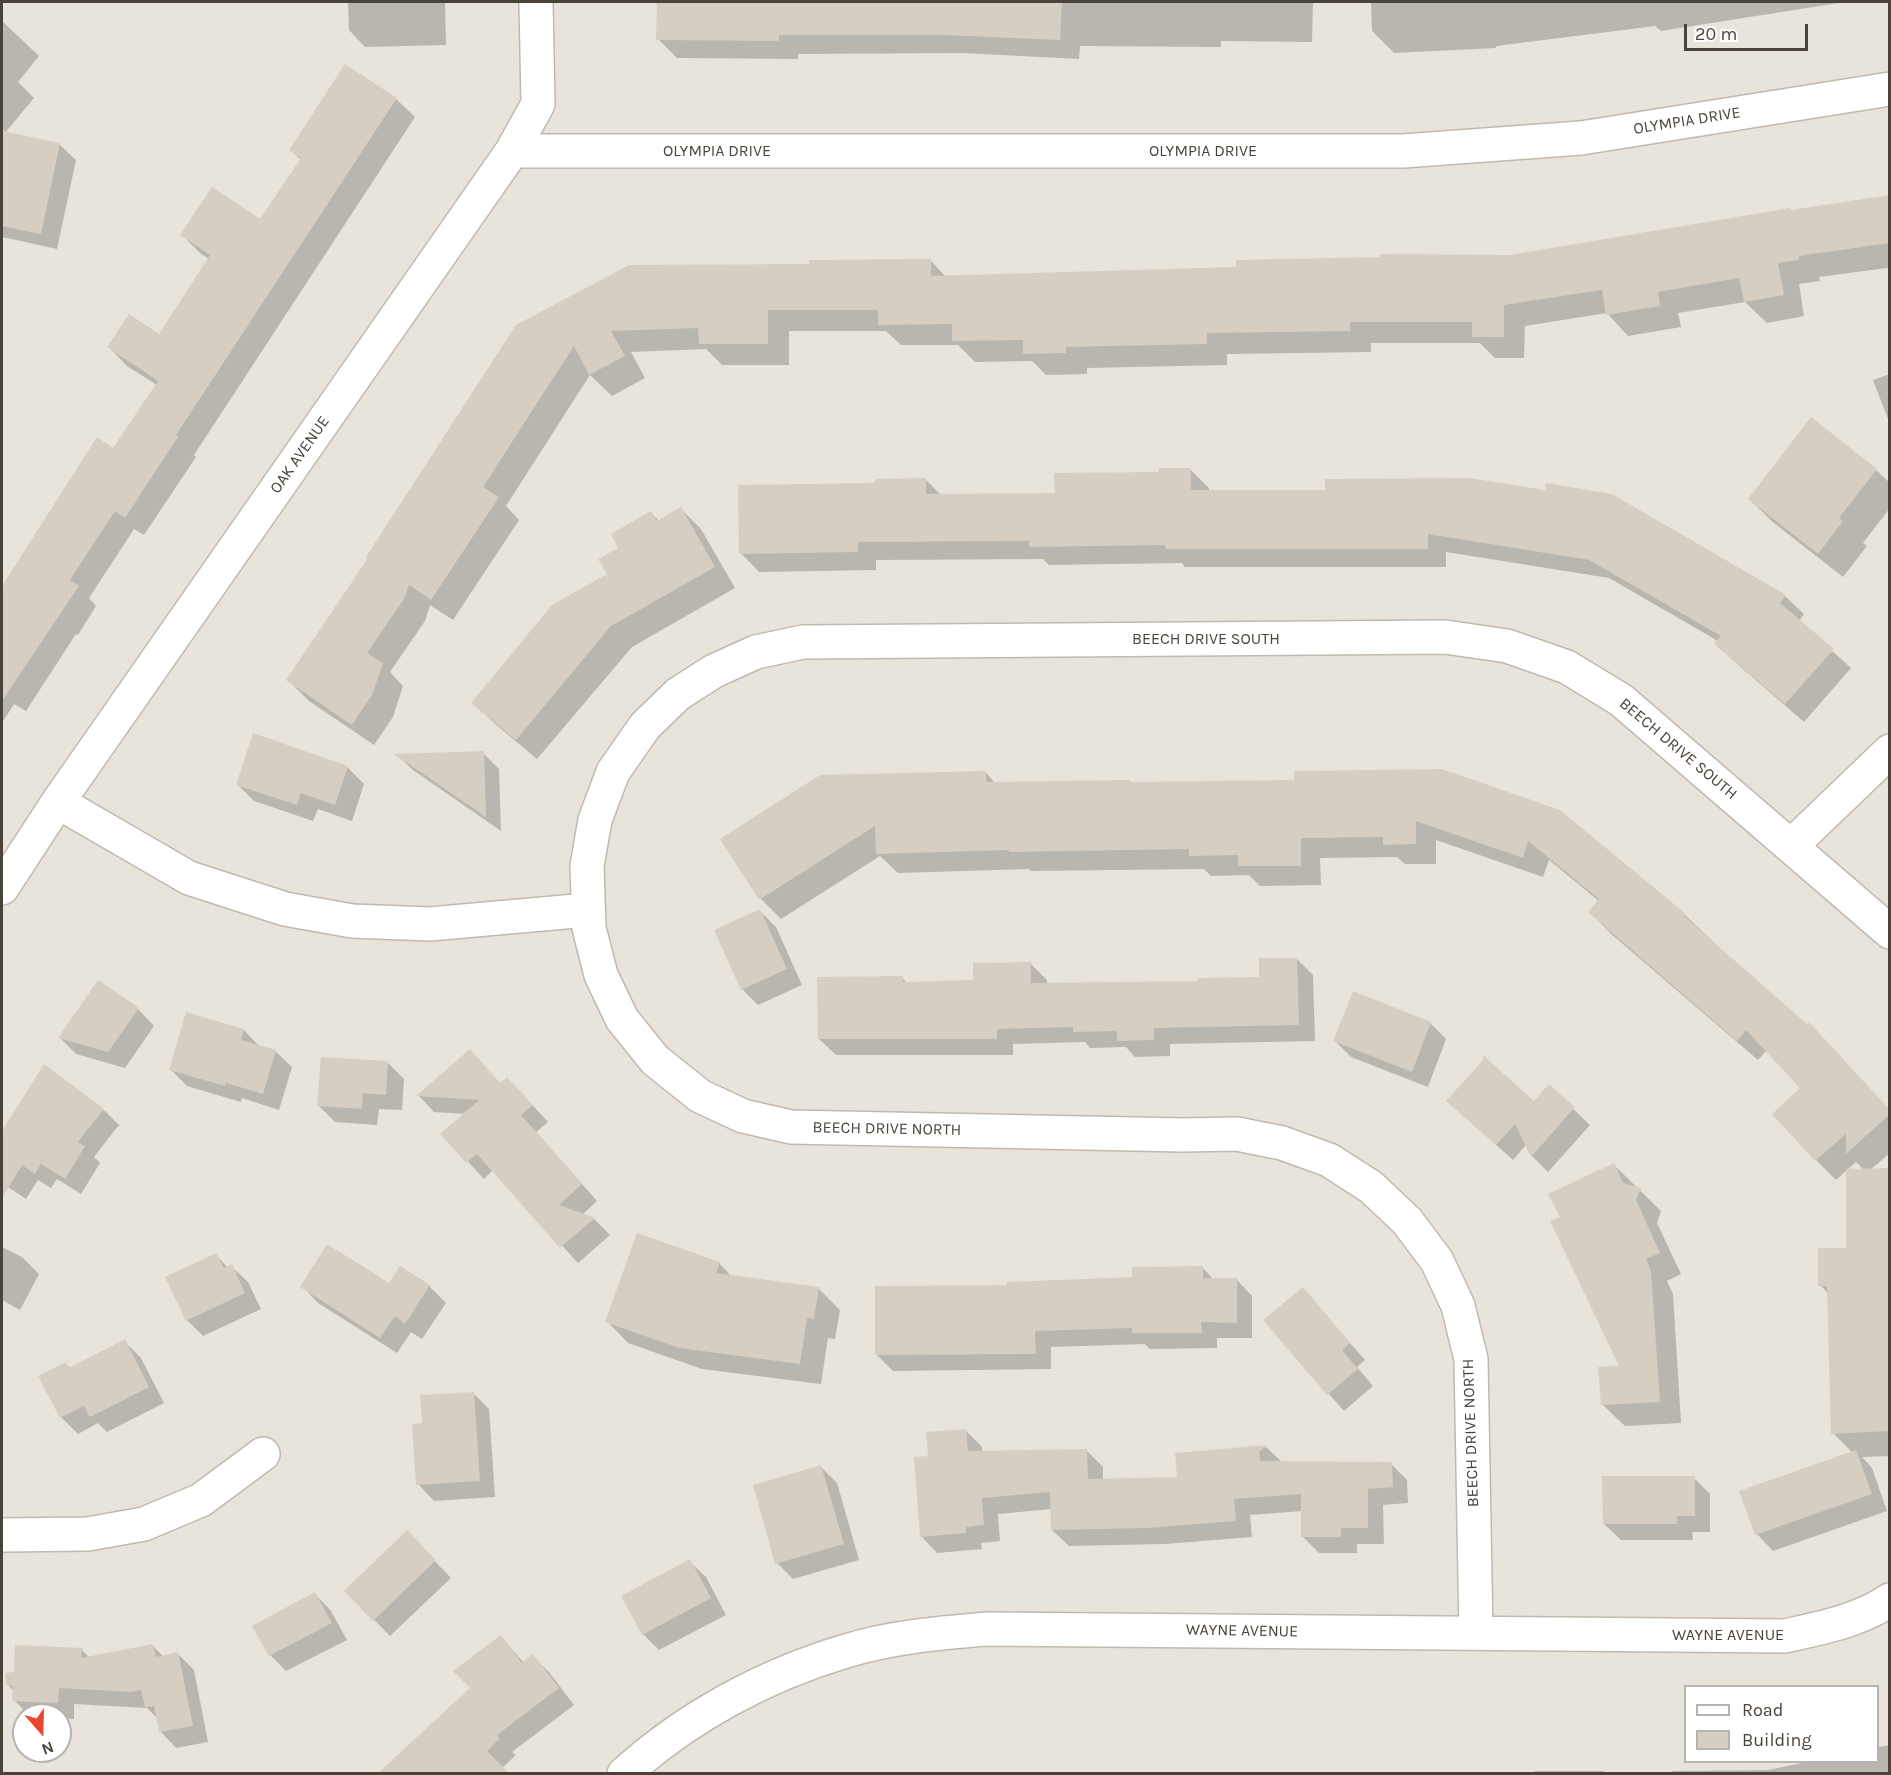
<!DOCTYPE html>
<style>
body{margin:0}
#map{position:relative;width:1891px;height:1775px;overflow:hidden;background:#f5f2ec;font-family:Karla,sans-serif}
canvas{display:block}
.frame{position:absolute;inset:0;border:3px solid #49433a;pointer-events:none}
.legend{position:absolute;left:1684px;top:1685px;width:195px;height:78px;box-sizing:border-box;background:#fff;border:2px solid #b6b4b0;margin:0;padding:8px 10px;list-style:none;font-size:18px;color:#49433a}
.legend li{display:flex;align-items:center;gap:12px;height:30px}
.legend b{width:30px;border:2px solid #b6b4b0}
.north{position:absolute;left:12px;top:1703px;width:60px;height:60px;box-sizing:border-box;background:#fff;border:2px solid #b6b4b0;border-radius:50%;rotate:160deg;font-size:16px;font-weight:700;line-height:24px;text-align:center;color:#49433a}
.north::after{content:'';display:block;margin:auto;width:21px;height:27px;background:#ea452f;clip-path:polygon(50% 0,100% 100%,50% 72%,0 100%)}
.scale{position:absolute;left:1684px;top:24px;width:124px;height:27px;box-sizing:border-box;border:3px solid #49433a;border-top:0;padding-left:8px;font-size:18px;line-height:21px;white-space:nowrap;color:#49433a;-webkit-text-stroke:4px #fff;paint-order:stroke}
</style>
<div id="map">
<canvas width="1891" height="1775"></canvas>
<div class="frame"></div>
<ul class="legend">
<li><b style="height:8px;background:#fff"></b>Road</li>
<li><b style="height:16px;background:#d6cec2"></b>Building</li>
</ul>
<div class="north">N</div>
<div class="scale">20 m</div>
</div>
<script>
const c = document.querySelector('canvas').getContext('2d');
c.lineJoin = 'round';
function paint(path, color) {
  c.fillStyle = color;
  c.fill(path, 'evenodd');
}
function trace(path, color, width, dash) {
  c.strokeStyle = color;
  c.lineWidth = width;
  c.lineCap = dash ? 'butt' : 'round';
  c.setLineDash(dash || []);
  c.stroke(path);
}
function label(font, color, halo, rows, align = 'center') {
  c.font = font + ' Karla,sans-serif';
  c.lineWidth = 4.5;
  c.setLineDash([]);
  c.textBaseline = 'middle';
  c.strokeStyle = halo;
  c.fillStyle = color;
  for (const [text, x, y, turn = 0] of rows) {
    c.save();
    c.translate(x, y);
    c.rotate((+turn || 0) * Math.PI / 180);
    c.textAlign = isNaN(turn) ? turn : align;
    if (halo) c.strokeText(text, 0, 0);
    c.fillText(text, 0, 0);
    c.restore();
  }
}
paint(new Path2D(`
 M2 2H1889V1773L2 1774ZM1686 1686H1878V1762H1686ZM24 1715H60V1751H24Z`), '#e8e4db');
paint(new Path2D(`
 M348 2H445L446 45 365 47 349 30Z
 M658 2H1313L1312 42 1221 41V47L1080 46 1079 59 963 53 798 54V59L677 58 658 39Z
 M1371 2H1845L1661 31 1655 26 1496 46V48L1394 53 1372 31Z
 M2 21 39 56 18 82 34 98 5 133 59 144 76 160 57 249 2 237V147L5 132 2 129Z
 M396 99 415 117 194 455 196 457 144 535 134 529 89 598 96 606 78 635 76 634 26 711 14 704 2 723V589L98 440 114 450 157 385 127 366 109 347 159 336 209 259 200 253 182 235 261 221 301 160 291 150Z
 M1890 197V270L1887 268 1819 277 1820 281 1799 284 1804 316 1767 323 1745 302 1678 313 1681 327 1628 336 1607 313 1525 326 1524 358H1495L1480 343H1371V352L1227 354V365L1087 368V374L1046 375 1032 361 975 362 958 345H901L886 331H789V365H722L706 349 631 352 645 378 612 396 590 375 506 506 519 520 453 620 430 605 425 621 390 672 403 686 393 717 374 745 309 701 288 680 370 559 517 326 810 266 931 261 947 278 1238 269 1509 256Z
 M1890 374V424L1873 380Z
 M1190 469 1209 488V492L1326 491 1785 596 1804 614 1799 621 1851 668 1804 722 1735 662 1716 644 1718 641 1609 578 1446 552V567H1185L1182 563 1049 565 1043 559 876 560V570L759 572 741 553 877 485 926 480 941 495 1056 494Z
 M1876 470 1890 483V508L1863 543 1867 546 1843 577 1774 523 1749 499Z
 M681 509 701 529 735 588 632 647 537 759 494 723 473 703 609 575 620 548 651 513 659 521Z
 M254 735 348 768 364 784 352 821 318 809 313 821 254 801 237 784Z
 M483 753 499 769 501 831 413 770 398 756Z
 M986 773 996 784 1130 782 1131 783 1559 811 1685 915 1890 1111V1153L1870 1170H1890V1456L1862 1457 1872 1468 1887 1511 1773 1551 1757 1534 1852 1452 1833 1433 1829 1294 1820 1285 1848 1250 1864 1170 1856 1162 1836 1180 1816 1160 1802 1088 1767 1050 1758 1060 1610 933 1590 912 1599 901 1549 860 1543 877 1436 840V864H1405L1397 857 1320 858 1321 885 1260 886 1249 875 1211 876 1204 869 1031 871 1029 869 898 873 880 856 781 919 761 899 722 839Z
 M760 911 776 927 802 985 758 1005 742 989Z
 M1297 959 1313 975 1315 1041 1170 1044V1056L1135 1057 1126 1047 1090 1048 1085 1042 1013 1044V1055H836L819 1039 902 978 908 984 975 982 1030 963 1047 980V984L1200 982 1261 978Z
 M138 1009 154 1026 125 1068 76 1054 60 1038Z
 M187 1014 244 1030 260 1047 275 1051 292 1067 279 1110 242 1098 241 1102 187 1086 171 1070Z
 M1430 1023 1446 1039 1428 1087 1351 1057 1335 1041Z
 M470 1051 501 1084 523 1095 548 1122 536 1132 597 1201 582 1215 594 1219 610 1235 578 1263 493 1170 484 1179 442 1134 466 1114 434 1112 419 1096Z
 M388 1063 404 1079 402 1110 379 1109 377 1125 335 1122 319 1106Z
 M44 1066 106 1112 120 1126H118L94 1157 100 1163 81 1194 57 1179 51 1188 38 1180 26 1199 2 1183V1133Z
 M1549 1086 1590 1125 1548 1172 1532 1156 1526 1145 1513 1160 1465 1117 1534 1103Z
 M1614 1165 1661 1211 1657 1223 1681 1274 1667 1281 1673 1294 1681 1423 1625 1426 1603 1405 1621 1367 1562 1218Z
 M2 1247 22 1257 39 1274 20 1310 2 1300Z
 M216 1255 228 1268 231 1266 248 1282 261 1309 203 1336 187 1320Z
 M719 1263 732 1277 818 1288 840 1310 835 1339 828 1338 821 1384 702 1369 628 1343 607 1321Z
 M401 1268 429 1286 446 1303 422 1339 411 1332 397 1353 318 1303 302 1286 389 1285Z
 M1203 1268 1214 1280 1236 1279 1252 1296V1338H1217V1348L1150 1349 1145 1344 1051 1347V1369L893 1371 877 1355 1009 1287 1133 1279Z
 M1302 1289 1365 1360 1357 1367 1373 1386 1344 1411 1265 1321Z
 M124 1341 141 1358 164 1403 107 1432 98 1423 78 1434 61 1417 40 1377 65 1363 71 1369Z
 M473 1393 489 1409 495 1497 434 1501 418 1484 423 1425Z
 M965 1430 982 1447V1452L1087 1451 1103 1467V1480L1179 1478 1177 1454 1266 1447 1283 1463 1391 1464 1407 1480 1408 1503 1383 1505 1384 1544H1357V1553H1319L1303 1537V1511L1250 1515 1252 1537 1165 1544 1069 1546 1052 1530V1509L998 1514 1000 1541 981 1543 982 1549 937 1553 921 1536 929 1457Z
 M821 1467 837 1483 859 1560 793 1579 777 1563Z
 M1694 1478 1710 1494V1532H1692L1693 1540H1621L1604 1524Z
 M423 1549 451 1578 390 1636 346 1591Z
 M689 1561 706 1577 726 1615 659 1650 643 1634Z
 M315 1594 331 1611 347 1640 286 1671 270 1655Z
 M501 1637 524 1663 532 1656 549 1672 574 1705 512 1752 516 1755 502 1768 507 1774H408L395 1760 472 1688Z
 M153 1646 164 1657 178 1654 194 1670 208 1742 176 1748 160 1731 157 1718 147 1708 74 1704V1719L60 1718V1715H29L14 1700V1691L7 1684 81 1649 90 1658Z
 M1890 1745V1774H1672V1771L1768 1770 1807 1762H1878V1747Z
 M1534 1771H1603L1606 1774H1534Z`), '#0003');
paint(new Path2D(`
 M657 2H1062L1060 40 943 35H779V41L656 40Z
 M345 64 397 98 176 435 178 437 125 518 115 511 70 580 79 586 2 701V586L97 437 113 448 158 381 107 347 129 314 159 334 210 255 180 235 212 187 260 219 301 158 289 150Z
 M2 131 60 143 41 234 2 226Z
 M1890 195V243L1799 256V260L1778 263 1784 295 1744 302 1739 278 1658 292 1660 306 1606 315 1602 290 1504 305V337H1472V322H1350V331L1207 333V344L1066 347V353L1023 354V340L952 341V324L878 325V310H768V344H699L698 328 611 331 625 356 589 375 574 346 483 487 499 497 431 600 409 585 404 599 367 653 383 663 372 695 352 725 286 680 368 558 366 557 516 325 629 265 809 264V260L931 259V276L1236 267V260L1380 257V254L1509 255 1790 208 1791 210Z
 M1811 417 1877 469 1839 518 1843 521 1818 554 1748 499Z
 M1159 468H1191V490H1325V479L1469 478 1545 490 1546 483 1612 494 1786 595 1780 603 1834 649 1785 704 1714 644 1721 636 1589 560 1428 534V549H1165V545L1029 547V541L858 542V552L739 554 738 485 875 483V479L926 478V494L1055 493 1054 473 1159 472Z
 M681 507 715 567 611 626 516 740 471 703 552 605 607 574 598 559 618 548 611 534 651 511 657 521Z
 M253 733 348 766 335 805 301 793 297 805 236 785Z
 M484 751 486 817 394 754Z
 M1442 769 1560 810 1686 914 1684 916 1807 1024 1809 1022 1890 1110V1114L1846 1154V1134L1815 1161 1772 1114 1800 1088 1746 1030 1737 1041 1588 912 1599 899 1528 841 1523 858 1416 821V844L1383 845V837L1301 838V866H1238V855L1189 856V849L1009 852V850L876 854 875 826 759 900 720 839 820 775 986 771V782L1130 780V782L1294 780V771Z
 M760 909 787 969 741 990 714 930Z
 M1259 958H1297L1299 1025 1154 1028V1040L1117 1041V1031L1073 1032V1027L997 1029V1039H818L817 977 903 976V982L973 980V963L1031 962V983L1198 981V978L1259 977Z
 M98 980 139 1008 108 1052 58 1038Z
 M1353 991 1431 1022 1412 1072 1333 1041Z
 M186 1012 244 1029 241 1040 276 1050 263 1094 226 1083 225 1086 169 1070Z
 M470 1049 500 1083 507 1077 533 1105 521 1115 582 1184 559 1205 595 1218 560 1248 477 1154 466 1163 440 1134 479 1100 416 1096Z
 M1483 1055 1534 1101 1549 1084 1575 1107 1531 1157 1515 1124 1496 1145 1446 1101 1483 1060Z
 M321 1057 388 1061 386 1095 363 1093 362 1109 317 1106Z
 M44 1064 104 1109 78 1142 85 1146 65 1179 41 1164 35 1174 22 1165 2 1198V1131Z
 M1614 1163 1623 1183 1641 1188 1636 1200 1660 1253 1646 1259 1651 1271 1660 1402 1601 1405 1598 1367 1619 1366 1550 1221 1560 1217 1548 1194Z
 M1890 1168V1431L1831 1434 1827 1286H1818V1248H1846V1169Z
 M637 1233 720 1262 716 1273 819 1287 814 1319 807 1318 800 1364 679 1348 605 1322Z
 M327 1244 389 1283 400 1266 430 1285 405 1324 395 1316 380 1338 300 1287Z
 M216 1253 224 1268 232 1264 245 1293 186 1321 165 1277Z
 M1203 1266V1278H1237V1323L1201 1322 1202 1333H1132V1328L1035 1331 1036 1354 875 1355V1286L1007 1285V1282L1132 1277V1267Z
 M1303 1287 1350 1343 1342 1350 1358 1369 1327 1395 1263 1320Z
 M125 1339 149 1387 90 1417 84 1406 60 1418 38 1376 66 1362 69 1368Z
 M474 1392 480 1481 416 1485 412 1424 422 1423 420 1395Z
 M966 1429 968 1451 1087 1449 1088 1479 1177 1477 1175 1453 1267 1445 1259 1452 1260 1461 1392 1462 1393 1487 1368 1489V1528H1341V1537H1301V1494L1234 1499 1236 1521 1148 1528 1051 1530 1050 1492 982 1498 984 1525 966 1527V1533L920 1537 914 1457 928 1456 926 1432Z
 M1856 1450 1872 1494 1755 1535 1739 1491Z
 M821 1465 844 1544 775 1564 753 1485Z
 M1602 1476H1695V1516H1677V1524H1603Z
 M407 1530 436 1560 373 1621 344 1591Z
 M690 1559 711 1598 642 1635 621 1596Z
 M315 1592 332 1623 269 1656 252 1626Z
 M501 1635 522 1663 533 1654 559 1688 497 1735 500 1738 487 1751 509 1773H378L470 1688 453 1671Z
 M153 1644 156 1657 178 1652 193 1726 159 1732 154 1706 145 1707 141 1690 131 1692 59 1688 58 1703 12 1701 13 1686 6 1685 5 1673 14 1672 15 1645 82 1648 81 1658Z`), '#d6cec2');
const minor = new Path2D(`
 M512 151H1403L1581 138 1890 89
 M58 802 189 878 285 909 352 921 430 924 587 910
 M1791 846 1890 751
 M2 888 58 802 512 151 538 104 536 2
 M2 1535 88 1534 144 1524 201 1500 263 1454
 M1476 1633 1471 1359 1458 1306 1437 1261 1407 1221 1371 1187 1329 1160 1282 1143 1237 1134 1183 1135 791 1127 743 1116 700 1096 655 1060 622 1019 601 975 589 928 587 866 595 820 613 772 645 726 678 694 714 671 756 652 803 642 1445 637 1507 646 1567 667 1621 700 1890 932
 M624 1774C687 1717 765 1675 846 1651 891 1637 939 1633 986 1629L1785 1636C1821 1628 1859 1621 1890 1600`);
trace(minor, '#c0b9af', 36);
trace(minor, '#fff', 33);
label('16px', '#49433a', '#fff', [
 ["OLYMPIA DRIVE",1687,121,-9],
 ["OLYMPIA DRIVE",717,151],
 ["OLYMPIA DRIVE",1203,151],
 ["OAK AVENUE",300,455,-55],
 ["BEECH DRIVE SOUTH",1206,639],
 ["BEECH DRIVE SOUTH",1678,749,40],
 ["BEECH DRIVE NORTH",887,1129,1],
 ["BEECH DRIVE NORTH",1471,1433,-92],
 ["WAYNE AVENUE",1242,1631,1],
 ["WAYNE AVENUE",1728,1635]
]);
</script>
